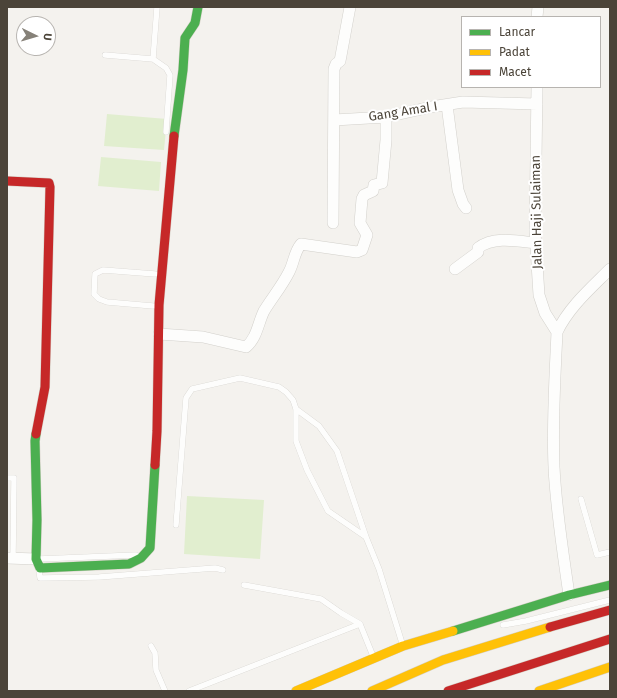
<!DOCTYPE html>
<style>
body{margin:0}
#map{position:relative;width:617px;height:698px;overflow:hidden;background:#f4f2ee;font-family:"Fira Sans",sans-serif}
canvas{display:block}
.frame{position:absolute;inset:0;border:8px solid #4b4439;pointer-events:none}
.legend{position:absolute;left:461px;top:16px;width:140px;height:72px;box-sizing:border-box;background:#fff;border:1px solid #b7b4b0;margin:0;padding:5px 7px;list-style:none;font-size:12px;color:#4b4439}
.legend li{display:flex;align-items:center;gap:8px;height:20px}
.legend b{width:20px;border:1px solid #b7b4b0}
.north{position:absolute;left:16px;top:16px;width:40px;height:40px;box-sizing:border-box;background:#fff;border:1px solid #b7b4b0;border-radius:50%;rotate:95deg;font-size:11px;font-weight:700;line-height:16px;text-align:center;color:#4b4439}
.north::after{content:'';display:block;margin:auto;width:14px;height:18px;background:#868178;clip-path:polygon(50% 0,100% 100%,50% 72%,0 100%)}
</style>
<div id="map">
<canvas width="617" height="698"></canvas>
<div class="frame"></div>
<ul class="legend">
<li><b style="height:5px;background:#4caf50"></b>Lancar</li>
<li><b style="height:5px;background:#ffc107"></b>Padat</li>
<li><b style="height:5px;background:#c62828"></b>Macet</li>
</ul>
<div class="north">U</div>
</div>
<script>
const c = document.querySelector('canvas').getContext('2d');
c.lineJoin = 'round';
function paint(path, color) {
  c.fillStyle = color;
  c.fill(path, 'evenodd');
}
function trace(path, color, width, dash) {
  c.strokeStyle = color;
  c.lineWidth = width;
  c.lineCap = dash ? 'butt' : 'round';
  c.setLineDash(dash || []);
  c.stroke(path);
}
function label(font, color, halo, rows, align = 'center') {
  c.font = font + ' "Fira Sans",sans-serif';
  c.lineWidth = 4;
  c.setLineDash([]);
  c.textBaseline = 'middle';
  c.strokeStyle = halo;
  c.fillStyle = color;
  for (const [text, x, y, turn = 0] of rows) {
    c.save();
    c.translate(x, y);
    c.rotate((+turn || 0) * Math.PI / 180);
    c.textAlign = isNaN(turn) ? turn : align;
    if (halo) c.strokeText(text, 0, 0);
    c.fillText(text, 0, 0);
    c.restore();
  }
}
paint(new Path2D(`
 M107 114 167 119 164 150 104 146Z
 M101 157 161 162 159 191 98 186Z
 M187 496 264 500 260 559 184 554Z`), '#e1eecf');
const lane = new Path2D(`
 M105 55 153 59 166 68 170 75 166 132
 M153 59 157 7
 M153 306 107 302 99 299 94 294 95 274 103 270 155 274
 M296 409 319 426 337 451 366 537 379 569 402 643
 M7 478H14L13 558
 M581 499 597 555 610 552
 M176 525 186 398 192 389 240 378 279 387 286 392 293 400 296 409V441L307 470 328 511 366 537
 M39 559 136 555
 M39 570 40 578 99 577 215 568 223 570
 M244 585 321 599 341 613 360 624
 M503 625 526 621 610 600
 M151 646 155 653 156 670 165 691
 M189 691 360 624 373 656`);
const street = new Path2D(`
 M537 17 538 7
 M537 87 535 232 539 295 545 313 557 332
 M447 105 458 190 463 204 466 208
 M334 120 386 117 431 107 463 102 537 104
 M333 223 334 69 336 64 340 61 350 7
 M455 269 478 252V248C494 236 517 241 535 243
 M159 334 203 337 246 347C257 338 258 323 264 311 272 298 282 286 289 272 294 263 294 252 301 244L357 252 362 250 367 235 360 223 362 199 364 195 373 191 374 185 382 183 386 140V117
 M7 558 36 559
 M569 595C563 552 556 510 554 467 552 422 555 377 557 332 569 307 590 289 610 269`);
const fast = new Path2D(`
 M174 136 183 70 185 38 195 23 198 7
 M36 434 35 441 37 520 36 559 40 568 129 564 141 558 150 548 155 465
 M453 631 569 595 610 585`);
const slow = new Path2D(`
 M296 691 403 646 453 631
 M372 691 443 660 550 627
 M539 691 610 667`);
const jam = new Path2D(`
 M7 181 49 183 50 187 45 387 36 434
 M155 465 157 431 159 305 174 136
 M550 627 610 610
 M448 691 610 639`);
trace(lane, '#d2d0cb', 6);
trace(street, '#d2d0cb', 12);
trace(fast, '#d3cfc5', 10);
trace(slow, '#d3cfc5', 10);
trace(jam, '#d3cfc5', 10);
trace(lane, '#fdfdfc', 5.5);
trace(street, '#fdfdfc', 11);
trace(fast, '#4caf50', 9);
trace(slow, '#ffc107', 9);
trace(jam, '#c62828', 9);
label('13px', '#4b4439', '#fff', [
 ["Gang Amal I",403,112,-9],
 ["Jalan Haji Sulaiman",537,212,-91]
]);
</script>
